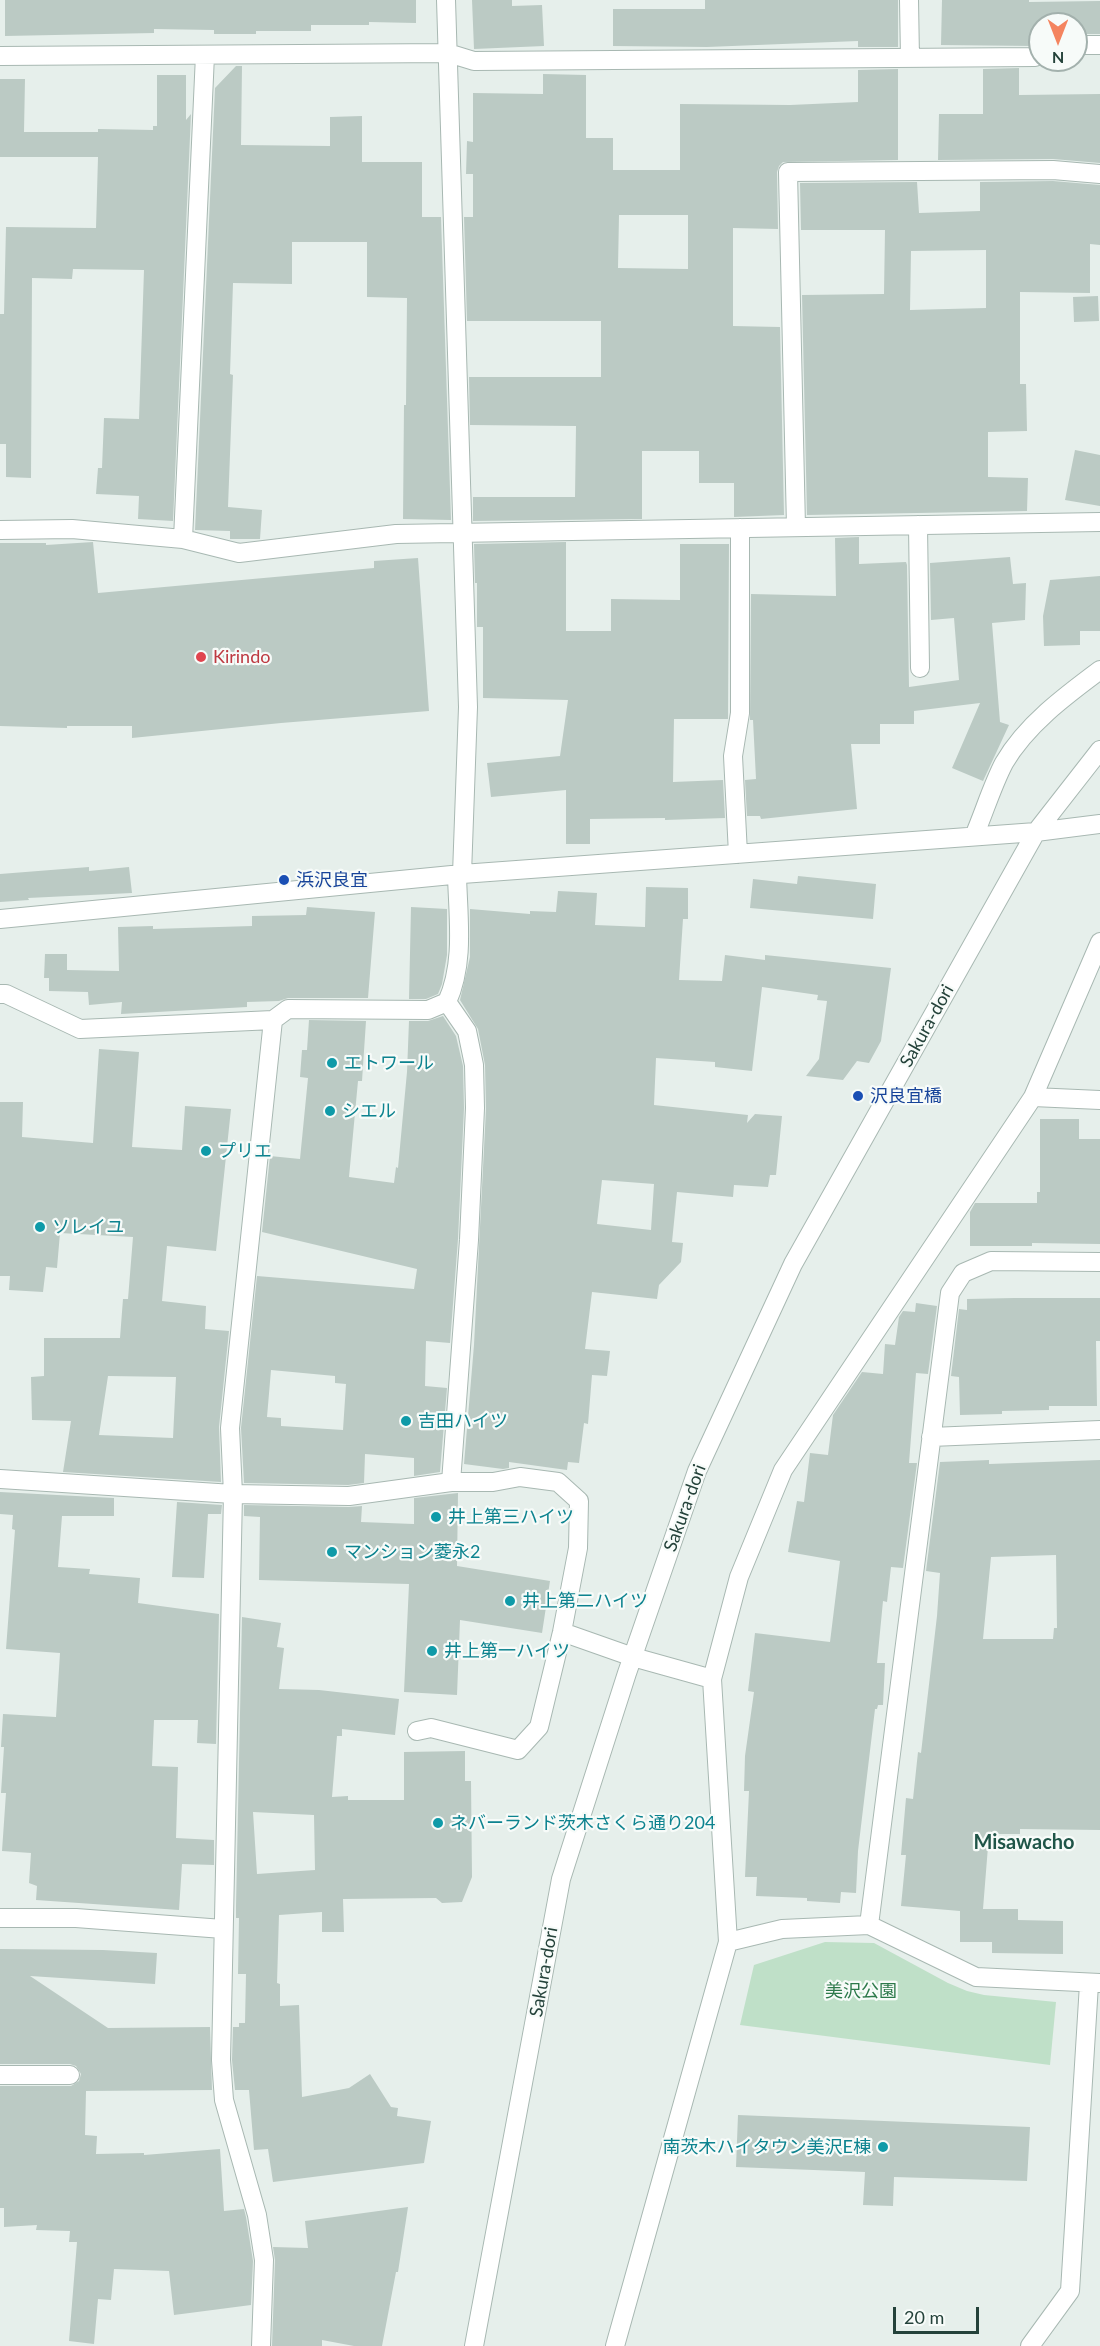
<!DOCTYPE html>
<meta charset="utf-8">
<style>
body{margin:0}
#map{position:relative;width:1100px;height:2346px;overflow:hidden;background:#e6efeb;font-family:Lato,sans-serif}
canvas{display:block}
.north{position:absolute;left:1028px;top:12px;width:60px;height:60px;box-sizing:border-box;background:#f7fbf9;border:2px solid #a3b1ad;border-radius:50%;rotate:180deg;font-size:16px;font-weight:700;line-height:24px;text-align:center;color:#24423a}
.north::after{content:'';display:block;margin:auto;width:21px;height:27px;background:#f4845f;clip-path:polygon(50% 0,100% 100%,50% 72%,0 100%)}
.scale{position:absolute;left:893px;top:2307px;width:86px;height:27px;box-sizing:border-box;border:3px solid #24423a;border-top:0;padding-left:8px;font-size:18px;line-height:21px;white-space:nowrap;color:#24423a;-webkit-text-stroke:4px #f7fbf9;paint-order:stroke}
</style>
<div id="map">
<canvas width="1100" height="2346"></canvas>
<div class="north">N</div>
<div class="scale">20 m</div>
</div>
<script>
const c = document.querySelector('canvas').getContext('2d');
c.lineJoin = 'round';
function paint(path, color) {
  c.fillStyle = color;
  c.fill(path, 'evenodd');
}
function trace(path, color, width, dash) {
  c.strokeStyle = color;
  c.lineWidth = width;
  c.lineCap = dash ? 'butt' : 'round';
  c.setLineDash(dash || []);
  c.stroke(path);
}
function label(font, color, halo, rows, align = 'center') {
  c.font = font + ' Lato,"Noto Sans JP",sans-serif';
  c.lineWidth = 4.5;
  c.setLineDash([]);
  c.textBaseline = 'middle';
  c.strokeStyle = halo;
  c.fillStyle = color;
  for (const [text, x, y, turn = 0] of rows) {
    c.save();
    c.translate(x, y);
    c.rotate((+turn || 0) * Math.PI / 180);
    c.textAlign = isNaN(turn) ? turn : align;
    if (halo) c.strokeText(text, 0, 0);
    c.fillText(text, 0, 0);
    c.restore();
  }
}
paint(new Path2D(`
 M825 1942 874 1943 948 1983 967 1991 984 1995 1056 2002 1050 2065 740 2025 754 1965Z`), '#bfe0c8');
paint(new Path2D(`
 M5 0H416V23L369 22V25H311V31H256V34H214V30L154 29V33L5 36Z
 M472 0H512V6L542 5 544 46 474 49Z
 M705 0H898V47H858V41L707 47 613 46V9H705Z
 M942 0H1029V2L1100 1V34H1076V24H1040V44L1033 46 941 45Z
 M236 66H242L241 145 330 146V117L362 116V162H422V217H441L451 520 403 519 404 405H406L407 298 367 297V242H292V284L233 283 230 374 233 375 228 507 262 510 260 539H230V531L195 530 215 88Z
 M1019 68V95L1100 94V163L1053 159 938 160 939 114H983V69Z
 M898 69V160L783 162 779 166 777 172 778 229 733 228V326L780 327 784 515 734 517V483H699V451H642V519L473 521V497H575L576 426 470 425 469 377H601V321H467L464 217H473V174H466L467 141 473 142V93L543 94V74L586 75V138H613V170H680V104L790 105 858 102V70ZM619 215H688V269L618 268Z
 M157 75H186V120L191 114 173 521 138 519 139 496 96 494 98 468H102L104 418 139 419 144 270 73 269 72 279 32 278 31 478 6 477V444H0V314H4L6 227 96 228 98 157H0V79H25L24 132H98V129L153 130V126H157Z
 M1053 181 1100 185V245L1090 244V293L1020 292V384H1026L1027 431 988 432V477L1028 478 1027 511 807 515 802 295 884 294 885 230H801L800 183 917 182 919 213 980 211V182ZM986 250V308L910 310 911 251Z
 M1098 296 1099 321 1074 322 1073 297Z
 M1075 450 1100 455V506L1065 500Z
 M859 537V564L906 562 907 565 909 687 959 680 954 618 931 620 930 563 1010 557 1013 584 1026 583 1025 620 992 623 1000 722 1009 725 983 781 952 768 980 703 914 711V724H880V744H851L857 809 761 819 760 816H747L745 780 756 779 753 720H750L751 594 836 596 835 538Z
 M93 542 98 593 374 568V561L418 558 429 711 281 723 132 738V726H67V728L0 726V543H46V545Z
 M566 542V631H611V599L680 600V544H729L728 719H674L673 782 723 780 725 818 665 820V818L590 819V844H566V790L491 797 487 763 560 756 568 700 483 698V627H477V583H475L474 544Z
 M1100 576V631H1080V645L1044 646 1043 616 1050 580Z
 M89 867V871L129 867 132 893 28 898 29 900 0 902V874Z
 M798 876 876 884 873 919 750 908 753 879 797 884Z
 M646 887 688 888V919H683L679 980 722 981 725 955 765 960V955L891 968 881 1041 869 1063 857 1061 843 1080 806 1076 819 1059 827 1001 817 1000 818 995 762 987 752 1071 715 1067V1062L656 1058 654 1105 748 1115 747 1123 755 1114 782 1116 776 1175H770L768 1187 734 1185 733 1197 677 1192 672 1242 683 1243 681 1262 659 1285 657 1299 592 1292 585 1349 610 1351 607 1376 592 1375 588 1424 584 1423 579 1463 568 1462 567 1470 509 1462V1468L503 1469 464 1464 474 1345 486 1109 485 1065 478 1029 460 1000 470 957V909L530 914V911L556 912 558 891 597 893 595 925 645 927ZM602 1180 654 1184 651 1230 597 1224Z
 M307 907 375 912 368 998H288L279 1001 247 1002V1007L121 1014 122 1002 89 1005 88 992 49 991V978H44L45 954H67V970L119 971 118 927 153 926V929L252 926V916L306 915Z
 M411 907 447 909V955L442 984 438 994 426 999H409Z
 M443 1016 456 1036 463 1066 464 1108 458 1239 450 1343 426 1341 425 1386 447 1388 440 1472 414 1476V1458L365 1454 364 1483 348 1485 244 1483 241 1428 257 1276 414 1289 417 1269 262 1232 270 1156 300 1159 308 1078 300 1077 302 1050H307L309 1020 366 1021 362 1081H358L349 1177 394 1183 396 1167 398 1168 407 1072 409 1021H428ZM271 1370 335 1376V1383L346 1384 343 1430 281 1426V1418L267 1417Z
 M99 1049 139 1052 132 1147 182 1150 185 1106 231 1109 216 1251 167 1246 162 1301 206 1306 205 1329 229 1331 219 1427 221 1482 63 1472 71 1421 32 1420 31 1377 44 1376V1338H120L123 1299H128L133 1237 60 1233 57 1268 46 1267 43 1292 9 1290 10 1276H0V1102H23L22 1137 93 1143ZM108 1376 176 1377 173 1438 99 1435Z
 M1040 1119H1079V1139H1100V1244L1032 1243V1246H970V1212L975 1203H1037V1192H1040Z
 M1014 1298H1100V1341H1096L1097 1406H1049V1410L1002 1411V1414L960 1415 959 1377 951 1376 959 1309 967 1310V1299Z
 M916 1303 937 1306 928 1374 916 1373 909 1463H917L903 1568 891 1567 887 1602 883 1601 877 1663H885L883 1705H878L877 1709H875L858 1851 856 1893 841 1892 840 1903 807 1901V1898L756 1896 757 1877H745L749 1791H744L745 1756 754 1692 748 1691 755 1633 830 1642 840 1561 788 1552 797 1501 804 1502 810 1453 828 1455 833 1415 862 1372 883 1374 885 1344 895 1345 899 1317 903 1311 915 1312Z
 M989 1460V1464L1100 1460V1830L1020 1829V1834H989L983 1909H1018V1920L1063 1921V1954L992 1953V1942H960V1911L901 1906 906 1855H901L906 1798 913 1799 918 1752 921 1753 937 1616 940 1573 926 1571 940 1462ZM1056 1555 1057 1628H1054L1053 1639H983L991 1557Z
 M0 1492 114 1498V1516H62L58 1567 90 1569 89 1574 140 1578 138 1603 219 1614 216 1744 197 1743 198 1720H154L152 1766 178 1767 176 1838 214 1840V1865L182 1864 179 1910 36 1900 37 1886 29 1883 31 1853 2 1851 6 1793H1L4 1747H1L3 1714 56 1717 60 1653 6 1649 15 1530 12 1529 13 1515 0 1514Z
 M458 1493 457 1566 550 1581 542 1633 460 1620 457 1695 404 1692 409 1584 259 1580 260 1517 244 1516V1505L349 1507 362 1506 361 1522 414 1524V1498Z
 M177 1502 222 1505 221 1514H208L204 1578 172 1577Z
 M242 1617 281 1623 277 1647 284 1648 279 1689 319 1690 399 1699 395 1735 342 1729V1736H337L332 1797 348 1796V1800H404V1752L465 1751V1781H471L472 1877 462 1902 442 1903 436 1898 343 1899 344 1932H322V1912L279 1915 277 1983 280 1984V2006L299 2005 302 2097 349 2088 370 2074 391 2107 398 2108 397 2116 431 2121 424 2163 273 2182 268 2149 254 2150 249 2090H235L232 2060 233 2027H239V2023H245L246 1974H238L239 1918H236V1906ZM253 1812 314 1815 315 1870 257 1874Z
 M0 1949 103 1950 157 1953 155 1984 30 1976 108 2028 210 2027 212 2090 86 2091 85 2135 97 2136 96 2154 144 2153V2155L220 2149 224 2211 244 2209 246 2217 253 2261 251 2305 174 2315 169 2271 114 2269 111 2300 98 2299 94 2344 69 2341 77 2242H69L70 2231 36 2230 37 2225 4 2227V2208H0V2086H71L79 2081 81 2074 76 2066 70 2064H0Z
 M738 2115 1030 2127 1027 2181 894 2177 893 2206 863 2205 865 2172 736 2167Z
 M408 2207 398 2272H396L382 2346H354L322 2340V2346H272L275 2260 273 2247 308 2248 305 2221Z`), '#bbcac4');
const minor = new Path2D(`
 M446 0 468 707 462 874
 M909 0 910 58
 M1076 45H1100
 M0 56 448 53 474 61 1035 57 1040 55
 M918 525 920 668
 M796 527 788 172 1053 170 1100 174
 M0 530 72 529 183 539 239 553 396 534 1100 522
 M183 539 205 55
 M974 836C984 813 992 786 1004 763 1026 725 1065 696 1100 670
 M738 854 733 756 740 713V528
 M0 919 462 874 1036 832 1100 824
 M0 994H6L80 1029 273 1020 288 1009 428 1010 447 1002C465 963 458 917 457 875
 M447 1002 467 1031 474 1065 475 1108 469 1240 451 1482
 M1033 1097 1100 1100
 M931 1437 1100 1430
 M0 1479 233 1494 349 1496 451 1482H493L520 1477 558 1482 579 1501 578 1548 562 1632 539 1727 518 1750 431 1728 417 1731
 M562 1632 633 1657 712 1679
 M0 1918H76L223 1929
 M869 1925 950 1293 963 1273 991 1261 1100 1262
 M728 1942 782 1929 869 1925 976 1977 1100 1983
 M0 2075H70
 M261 2346 264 2260 257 2215 224 2100 221 2060 233 1494 230 1428 273 1020
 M474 2346 561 1879 627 1673 697 1471 793 1264 1036 832 1100 750
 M615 2346 728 1942 712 1679 739 1577 783 1470 1033 1097 1100 942
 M1030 2346 1070 2291 1089 1984`);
trace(minor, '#a8b8b2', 20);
trace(minor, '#fff', 18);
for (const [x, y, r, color] of [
 [201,657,6,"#e0444e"],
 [284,880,6,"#1a4fb4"],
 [332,1063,6,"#0f9aa8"],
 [858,1096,6,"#1a4fb4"],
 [330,1111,6,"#0f9aa8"],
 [206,1151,6,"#0f9aa8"],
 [40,1227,6,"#0f9aa8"],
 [406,1421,6,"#0f9aa8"],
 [436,1517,6,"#0f9aa8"],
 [332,1552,6,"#0f9aa8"],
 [510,1601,6,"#0f9aa8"],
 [432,1651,6,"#0f9aa8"],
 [438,1823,6,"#0f9aa8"],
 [883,2147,6,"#0f9aa8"]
]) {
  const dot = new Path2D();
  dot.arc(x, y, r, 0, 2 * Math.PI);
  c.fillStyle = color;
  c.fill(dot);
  trace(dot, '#f7fbf9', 2);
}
label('18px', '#be3a42', '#f7fbf9', [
 ["Kirindo",213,657]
], 'left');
label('18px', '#164399', '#f7fbf9', [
 ["浜沢良宜",296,880],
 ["沢良宜橋",870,1096]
], 'left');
label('18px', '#24423a', '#f7fbf9', [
 ["Sakura-dori",927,1026,-61],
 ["Sakura-dori",685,1508,-70],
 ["Sakura-dori",544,1972,-80]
]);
label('18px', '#0d838f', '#f7fbf9', [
 ["エトワール",344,1063],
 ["シエル",342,1111],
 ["プリエ",218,1151],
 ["ソレイユ",52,1227],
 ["吉田ハイツ",418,1421],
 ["井上第三ハイツ",448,1517],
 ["マンション菱永2",344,1552],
 ["井上第二ハイツ",522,1601],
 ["井上第一ハイツ",444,1651],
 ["ネバーランド茨木さくら通り204",450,1823],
 ["南茨木ハイタウン美沢E棟",871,2147,"right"]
], 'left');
label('18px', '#2d7a4b', '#f7fbf9', [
 ["美沢公園",861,1991]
]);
label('bold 20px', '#1f5548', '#f7fbf9', [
 ["Misawacho",1024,1843]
]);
</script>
